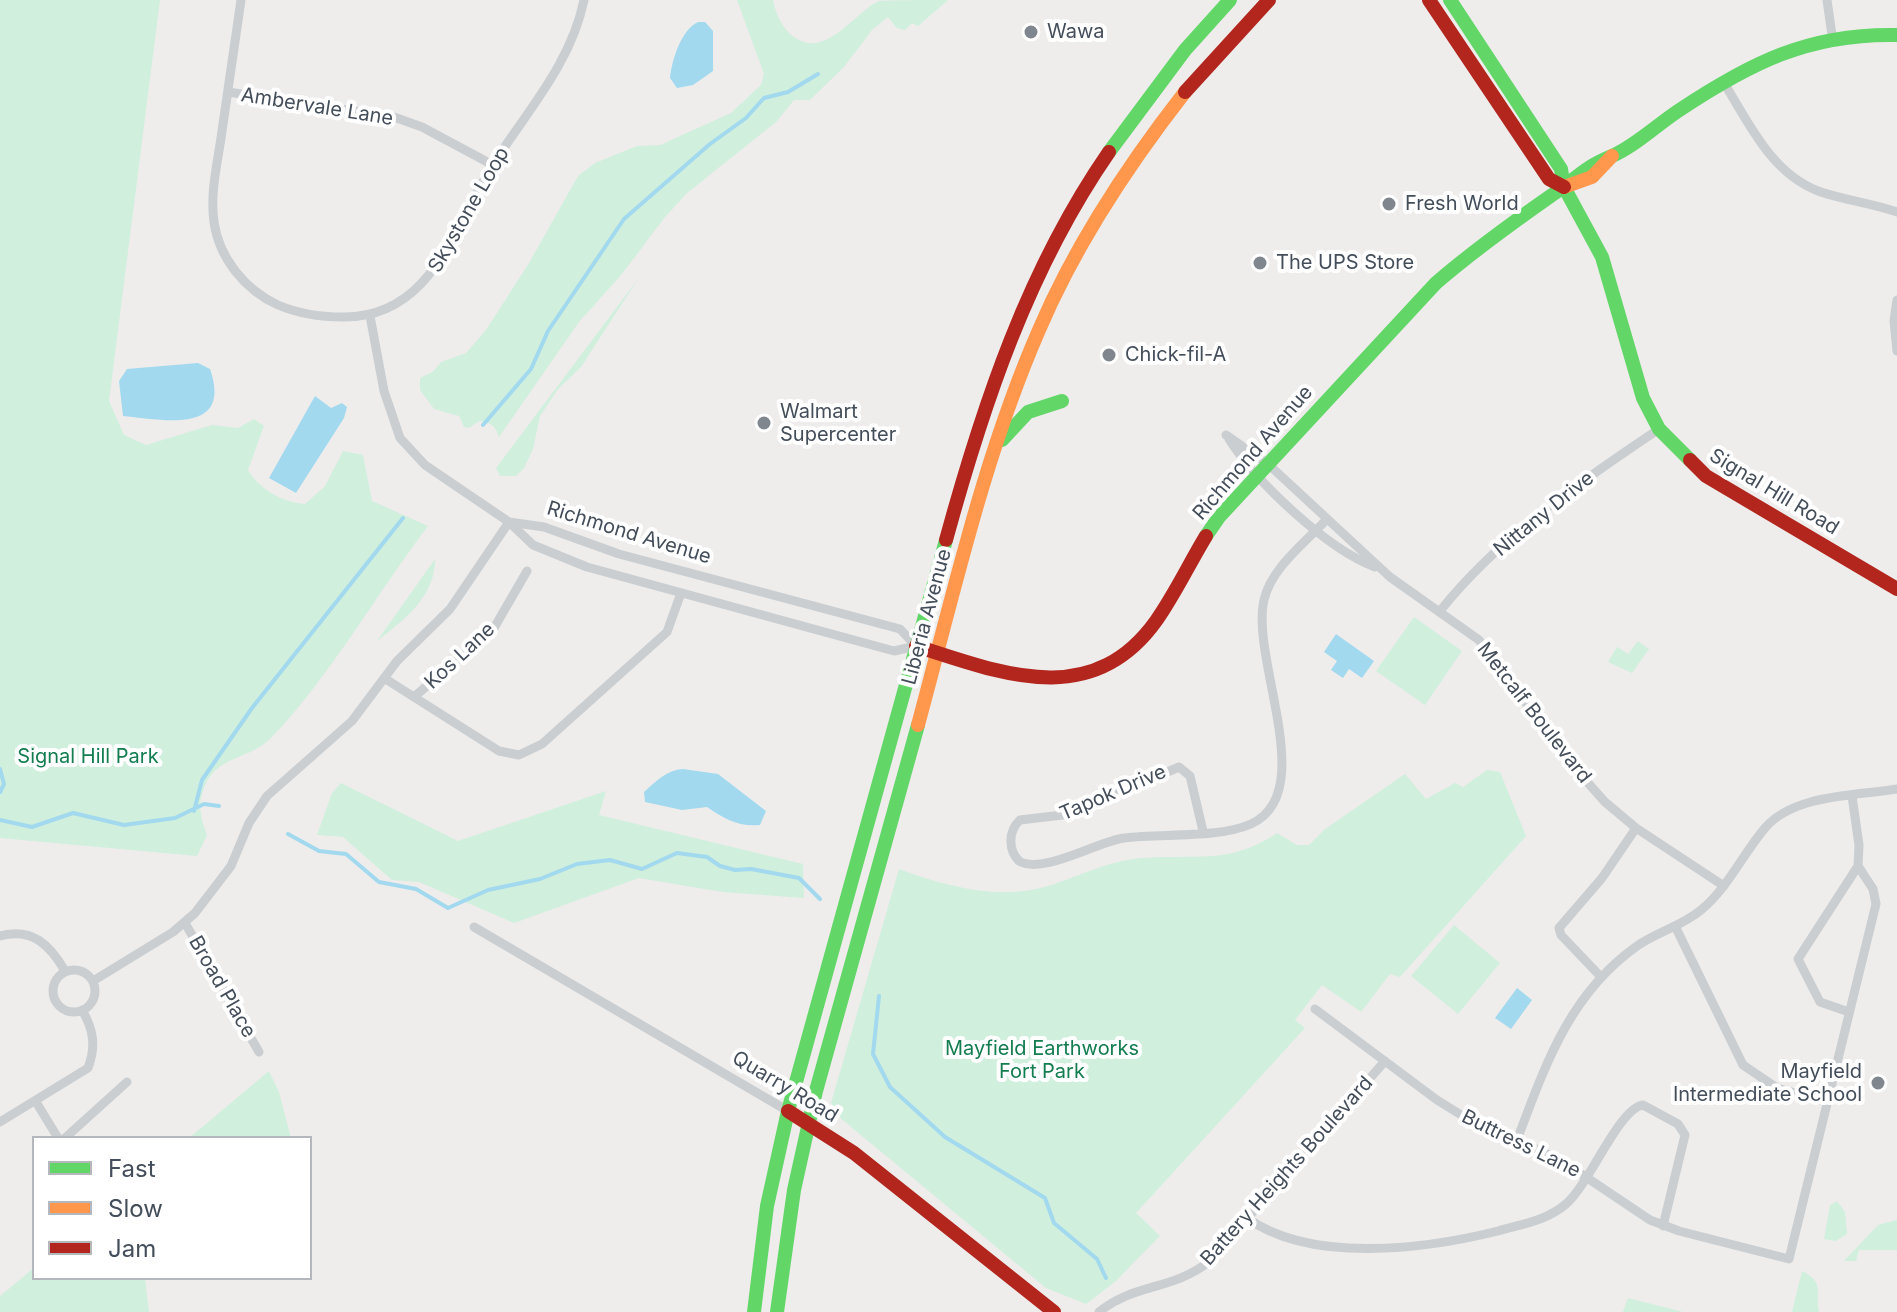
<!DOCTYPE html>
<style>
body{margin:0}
#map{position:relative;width:1897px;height:1312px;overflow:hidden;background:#eeedec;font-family:Inter,sans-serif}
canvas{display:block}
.legend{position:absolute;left:32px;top:1136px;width:280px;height:144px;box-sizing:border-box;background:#fff;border:2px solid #b4b8bd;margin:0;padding:10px 14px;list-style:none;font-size:24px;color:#444e5a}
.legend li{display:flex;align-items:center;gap:16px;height:40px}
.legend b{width:40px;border:2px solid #b4b8bd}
</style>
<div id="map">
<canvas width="1897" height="1312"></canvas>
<ul class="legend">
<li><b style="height:10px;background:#63d668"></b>Fast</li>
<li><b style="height:10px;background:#ff974d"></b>Slow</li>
<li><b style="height:10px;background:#b3261e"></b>Jam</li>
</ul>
</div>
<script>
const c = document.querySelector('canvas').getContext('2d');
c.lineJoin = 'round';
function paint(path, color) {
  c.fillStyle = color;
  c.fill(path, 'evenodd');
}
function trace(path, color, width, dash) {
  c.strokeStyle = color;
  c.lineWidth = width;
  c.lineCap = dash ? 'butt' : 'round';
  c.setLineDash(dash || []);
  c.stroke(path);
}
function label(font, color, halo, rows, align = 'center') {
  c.font = font + ' Inter,sans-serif';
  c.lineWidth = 8;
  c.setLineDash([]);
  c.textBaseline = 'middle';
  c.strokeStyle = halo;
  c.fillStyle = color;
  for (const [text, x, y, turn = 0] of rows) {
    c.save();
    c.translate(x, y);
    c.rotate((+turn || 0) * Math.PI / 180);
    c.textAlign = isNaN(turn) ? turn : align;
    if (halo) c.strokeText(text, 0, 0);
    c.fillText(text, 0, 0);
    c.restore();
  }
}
paint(new Path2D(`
 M0 0H160L109 401 124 435 146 445 212 425 238 428 254 419 264 426 248 470C260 490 282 502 305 504L325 486 343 451 363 455 372 501 428 526C377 593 329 678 271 738 250 760 216 755 204 788 197 804 201 820 207 835L197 856 0 838Z
 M737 0H773C776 15 782 28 794 37 826 60 853 13 879 1 893 0 932 0 948 0L918 26 912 23 905 30 897 28 888 17 872 30 844 67 810 100H794L776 122 687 193 665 217 622 274 579 322 499 437C495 426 491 422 479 421L469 428 464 427 459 416 434 409 420 390V378L434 371 441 362 466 353 486 330 529 263 578 176 595 163 637 146 660 145 731 113 761 85 764 74Z
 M638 279 581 367 558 389 540 416 533 449 524 468 516 476H500L496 468Z
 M435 559C435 597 405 619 377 641Z
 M1414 617 1462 651 1425 705 1376 671Z
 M1638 641 1649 649 1632 673 1608 662 1617 647 1628 654Z
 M1487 770 1500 772 1526 836 1400 977 1390 974 1361 1012 1322 985 1295 1020 1305 1028 1136 1213 1160 1236 1116 1281 1086 1304 1046 1288 839 1117 831 1103 899 869C945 886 998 901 1048 886 1078 877 1110 860 1142 858 1194 854 1231 865 1277 833L1297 845H1309L1325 829 1405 774 1426 799 1455 783 1463 787Z
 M341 783 458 841 606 791 599 815 803 864 804 898 722 892 639 878 514 923 419 882 392 880 343 837 317 835 332 793Z
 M1454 925 1500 963 1458 1014 1411 976Z
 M269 1071 279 1092 291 1138H189Z
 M1837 1201 1845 1212 1847 1234 1836 1241 1824 1239 1830 1205Z
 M1897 1220V1250H1859L1856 1261H1844L1878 1225Z
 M34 1268V1278H145L149 1312H0V1296Z
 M1802 1271C1825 1282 1815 1292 1819 1312H1792Z
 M1628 1298 1683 1312H1623Z`), '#d0efdd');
paint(new Path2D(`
 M698 22H705L713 31V71L693 85 677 88 670 78C672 60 681 30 698 22Z
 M198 363 210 369C233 435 163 420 123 416L119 381 127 369Z
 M315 396 331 408 342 403 347 407 344 418 296 493 269 478Z
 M1336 634 1374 661 1362 678 1349 669 1343 678 1331 670 1337 661 1324 652Z
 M683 769 718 774 766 811 760 825C738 827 725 819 707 807L682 810 645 802 644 792C656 781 667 770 683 769Z
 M1517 988 1532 1000 1511 1029 1495 1018Z`), '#a2d9ee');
trace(new Path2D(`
 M483 425 531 369 548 331 624 219 710 144 746 118 764 98 788 92 818 74
 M0 769 4 784 0 792
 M194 811 202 780 252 708 403 518
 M0 820 32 827 73 813 124 825 175 818 204 804 219 806
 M288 834 319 851 346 854 379 882 416 889 448 908 488 890 540 879 577 864 610 860 642 869 677 853 707 857 720 866 735 870 751 869 799 878 820 899
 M879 996 873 1054 890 1087 945 1137 1045 1198 1054 1223 1097 1259 1106 1278`), '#a2d9ee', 4);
trace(new Path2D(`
 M241 0C234 46 228 92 221 138 217 165 210 194 214 222 219 258 245 290 278 305 299 314 320 317 343 317 433 318 454 225 494 163 528 110 571 63 584 0
 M1827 0 1832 35
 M1724 83C1749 123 1771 173 1818 191 1843 200 1871 203 1897 212
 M228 92 394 117 422 127 493 165
 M1897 300 1894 321 1897 351
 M370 316 384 391 400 438 425 465 509 522 533 545 587 567 894 651 916 646
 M1226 435 1268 464 1390 577 1479 640 1572 765 1605 802 1636 828 1724 886
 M1229 439C1256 482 1327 549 1375 567
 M509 522 544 527 619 554 900 629 916 646
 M1440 611C1500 536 1580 482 1659 429
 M384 678 499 751 519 755 542 744 667 632 681 593
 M414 697 494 628 527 571
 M1203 831 1190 776 1179 767 1071 814 1020 820C1008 831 1008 850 1019 861 1042 875 1096 842 1124 838 1161 833 1217 839 1251 824 1320 793 1250 659 1264 600 1271 568 1306 542 1327 519
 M185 923 259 1052
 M1675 926 1743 1065 1777 1088 1827 1102
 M474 927 788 1111
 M0 936C32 927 50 945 65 971
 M53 991a21 21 0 1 1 42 0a21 21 0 1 1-42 0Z
 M1601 977 1561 935 1559 928 1602 878 1636 828
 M93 981 173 932 195 913 231 866 249 823 267 796 352 721 397 661 450 609 509 522
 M1315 1009 1437 1100 1466 1118 1559 1159 1650 1220 1679 1231 1789 1259 1876 904 1873 889 1858 866
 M1849 1012 1820 1002 1798 959 1858 866 1859 845 1852 796
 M36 1102 58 1138
 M0 1122 88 1068C96 1047 94 1030 82 1010
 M65 1138 127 1082
 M1517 1140C1545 1066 1569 994 1637 946 1657 932 1682 926 1701 910 1728 888 1742 855 1765 828 1794 794 1856 796 1897 789
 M1247 1218C1311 1264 1426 1249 1498 1231 1522 1224 1546 1221 1566 1204 1589 1185 1619 1108 1643 1105L1678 1124 1685 1135 1663 1226
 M1099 1312C1134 1283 1172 1291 1210 1261L1385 1061`), '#caced1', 9);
trace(new Path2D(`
 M1450 0 1561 169 1564 187 1602 257 1643 398 1659 429 1690 460
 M1109 152 1185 50 1230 0
 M1002 440 1028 412 1062 401
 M1206 536 1219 517 1436 283C1473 251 1512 223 1552 195 1579 177 1581 169 1612 156 1635 146 1657 125 1678 111 1750 63 1809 33 1897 35
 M754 1312 767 1206 788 1111 946 540
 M777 1312 794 1190 816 1091 918 725`), '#63d668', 14);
trace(new Path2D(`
 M1564 187 1592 177 1612 156
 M918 725C954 592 984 456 1039 330 1076 243 1128 165 1185 92`), '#ff974d', 14);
trace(new Path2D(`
 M1429 0 1549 179 1564 187
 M1185 92 1269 0
 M1690 460 1706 476 1897 589
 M946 540C983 405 1028 269 1109 152
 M916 646C1003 674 1092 710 1156 621 1175 594 1189 564 1206 536
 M788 1111 854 1153 1054 1312`), '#b3261e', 14);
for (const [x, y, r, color] of [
 [1031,32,8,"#80868d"],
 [1389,204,8,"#80868d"],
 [1260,263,8,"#80868d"],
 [1109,355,8,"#80868d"],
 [764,423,8,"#80868d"],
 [1878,1083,8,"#80868d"]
]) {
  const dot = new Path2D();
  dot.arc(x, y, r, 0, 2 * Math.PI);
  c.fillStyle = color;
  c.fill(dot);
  trace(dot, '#fff', 3);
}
label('20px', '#444e5a', '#fff', [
 ["Wawa",1047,32],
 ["Fresh World",1405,204],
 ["The UPS Store",1276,263],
 ["Chick-fil-A",1125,355],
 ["Walmart",780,412],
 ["Supercenter",780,435],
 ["Mayfield",1862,1072,"right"],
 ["Intermediate School",1862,1095,"right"]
], 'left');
label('20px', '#444e5a', '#fff', [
 ["Ambervale Lane",317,107,9],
 ["Skystone Loop",469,210,-60],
 ["Richmond Avenue",1253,453,-49],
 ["Signal Hill Road",1774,492,31],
 ["Nittany Drive",1544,514,-39],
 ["Richmond Avenue",629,533,17],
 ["Liberia Avenue",927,617,-75],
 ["Kos Lane",460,656,-43],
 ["Metcalf Boulevard",1534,713,52],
 ["Tapok Drive",1113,793,-23],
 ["Broad Place",222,987,60],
 ["Quarry Road",785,1087,31],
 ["Buttress Lane",1521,1144,26],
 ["Battery Heights Boulevard",1287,1171,-48]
]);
label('20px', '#137d50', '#fff', [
 ["Signal Hill Park",88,757],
 ["Mayfield Earthworks",1042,1049],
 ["Fort Park",1042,1072]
]);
</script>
